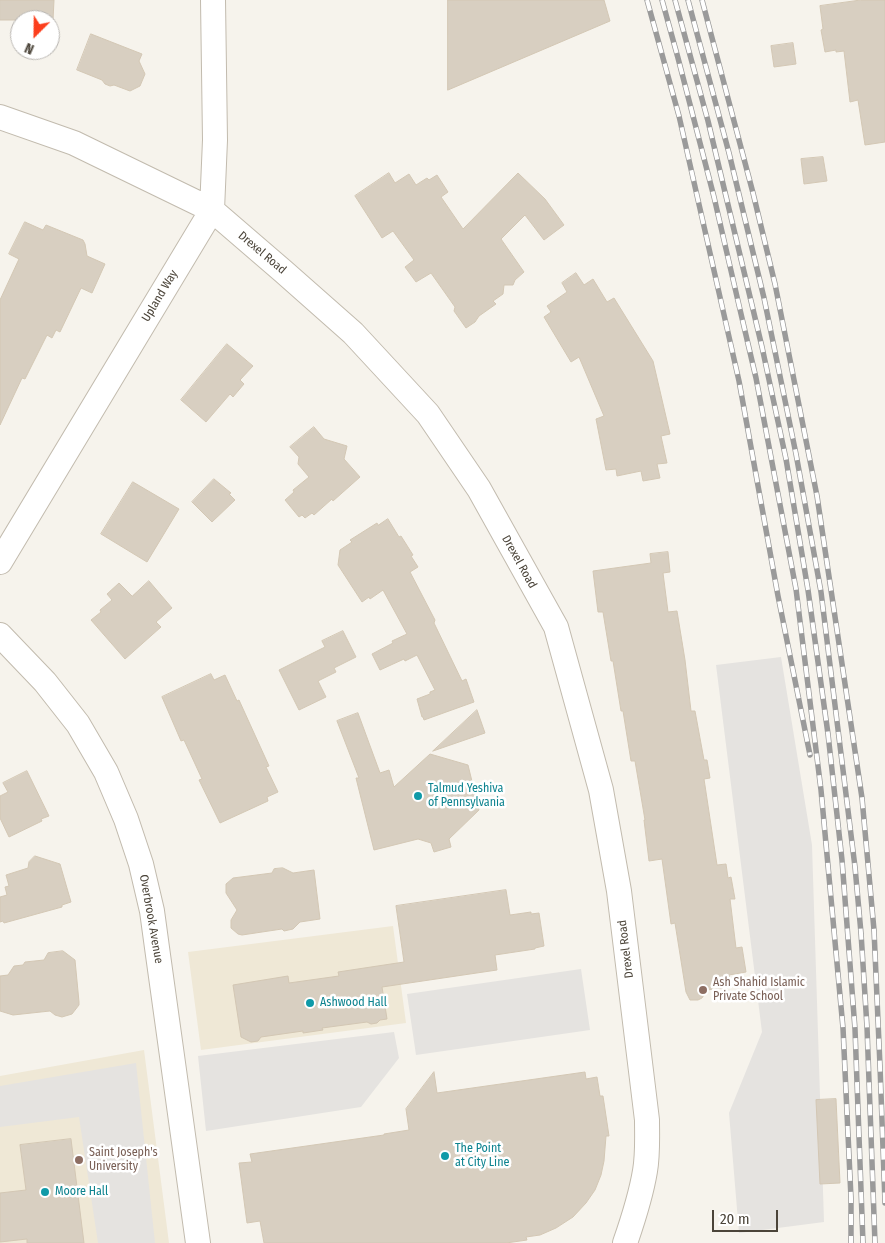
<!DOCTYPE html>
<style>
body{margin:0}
#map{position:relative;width:885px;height:1243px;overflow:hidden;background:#f6f3ec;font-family:"Fira Sans Condensed",sans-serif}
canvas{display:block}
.north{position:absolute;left:10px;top:10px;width:50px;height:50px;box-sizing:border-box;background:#fff;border:1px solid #b7b4b0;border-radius:50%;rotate:203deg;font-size:14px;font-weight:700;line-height:20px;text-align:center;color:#4b4439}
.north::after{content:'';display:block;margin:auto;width:18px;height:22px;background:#fc3f1d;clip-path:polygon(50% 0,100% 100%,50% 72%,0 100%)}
.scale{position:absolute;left:712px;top:1210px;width:66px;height:22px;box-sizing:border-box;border:2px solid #4b4439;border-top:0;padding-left:6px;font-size:15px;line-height:18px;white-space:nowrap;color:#4b4439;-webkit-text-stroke:4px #fff;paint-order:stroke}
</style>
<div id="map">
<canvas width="885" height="1243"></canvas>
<div class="north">N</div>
<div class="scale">20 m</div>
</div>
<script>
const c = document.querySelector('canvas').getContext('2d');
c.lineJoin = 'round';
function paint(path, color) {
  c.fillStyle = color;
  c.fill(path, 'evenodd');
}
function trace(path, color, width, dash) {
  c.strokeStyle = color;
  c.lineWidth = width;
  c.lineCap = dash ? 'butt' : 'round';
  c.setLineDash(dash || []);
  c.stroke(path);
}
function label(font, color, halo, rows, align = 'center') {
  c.font = font + ' "Fira Sans Condensed",sans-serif';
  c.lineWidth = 5;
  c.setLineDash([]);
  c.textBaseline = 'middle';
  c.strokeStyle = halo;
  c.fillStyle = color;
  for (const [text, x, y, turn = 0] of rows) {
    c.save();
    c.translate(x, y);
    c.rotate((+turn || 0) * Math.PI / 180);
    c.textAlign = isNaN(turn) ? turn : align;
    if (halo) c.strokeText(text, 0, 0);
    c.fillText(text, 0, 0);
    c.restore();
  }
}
paint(new Path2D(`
 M393 926 406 1023 201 1050 188 952Z
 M144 1050 169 1243H0V1076Z`), '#efe8d6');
paint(new Path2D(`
 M781 657 812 845 824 1222 739 1233 729 1113 762 1032 716 665Z
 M581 969 590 1030 416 1055 407 994Z
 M394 1032 399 1058 361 1107 206 1131 198 1056Z
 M136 1063 155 1243H98L79 1117 0 1127V1086Z`), '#e5e3e0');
const building = new Path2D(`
 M0 0H54L53 20H0Z
 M448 0H604L610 21 448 90Z
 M861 0H885V142L865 145 858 100 850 102 844 51 836 52V50L825 52 821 30 823 29 820 6Z
 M91 34 142 54 139 61 145 74 140 86 130 91 114 85 110 86 105 84 102 80 77 70Z
 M793 43 796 64 774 67 771 46Z
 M823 157 827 181 804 184 801 159Z
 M389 173 395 183 409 174 416 185 427 178 429 180 437 175 448 192 441 197 463 229 518 173 545 199 564 225 544 240 525 215 501 239 524 272 515 280 513 285H504L503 294 493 301 496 304 479 316 475 322 466 328 454 311 455 307 431 273 416 282 405 267 414 260 393 231 382 238 355 196Z
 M25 222 43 230 46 225 83 240 85 244 87 256 105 264 92 293 81 288 60 332 56 330 52 338 47 335 25 379 22 378 0 425V300L19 259 9 254Z
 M576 273 584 285 593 279 607 302 614 298 653 361 670 434 661 436 667 463 657 464 660 478 643 481 641 471 617 476 616 469 606 470 596 419 604 416 579 357 571 362 544 317 551 312 547 306 567 292 562 283Z
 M227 344 253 366 240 380 244 384 233 397 230 394 206 422 181 400Z
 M314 427 324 439 347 446 344 459 360 477 333 501 332 499 314 515 312 513 305 518 302 515 299 517 285 500 294 492 293 490 309 477 298 464 299 457 290 447Z
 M214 479 231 493 229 494 235 500 212 522 192 502Z
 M133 482 179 509 147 562 101 534Z
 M388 519 399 537 401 536 413 555 411 556 418 567 410 572 435 620 434 623 462 681 466 679 474 702 424 720 423 717H422L417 699 430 694V692L435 690 417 655 405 661 404 659 380 670 372 654 393 643 392 641 407 634 383 590 370 599 369 597 362 602 338 565 340 550 352 542 350 540 377 523 378 525Z
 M668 552 670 572 663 573 668 612 677 611 685 660 691 711H695L704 760H707L710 778 704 779 717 865 726 864 728 878 731 877 735 899H730L736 948 742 947 746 972 729 975 731 987 707 990 702 998 698 1000H690L686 992 675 923 671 924 662 859 649 861 644 820H645L635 761H631L623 711H621L613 661H611L603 612H598L593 571 651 563 650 554Z
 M149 581 172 608 156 622 161 627 125 659 91 620 101 612 100 610 112 600 107 594 119 583 132 596Z
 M343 631 356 657 334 668 336 672 318 681 326 697 299 710 279 670 325 647 322 641Z
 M211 674 214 680 225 675 237 701 239 700 269 766 266 767 278 792 267 797 268 801 220 823 199 780 202 779 184 740 181 741 162 697Z
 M477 710 485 733 433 751Z
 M358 713 380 773 389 770 394 787 430 754 468 765 479 810 449 839 451 847 434 852 431 843 418 839 374 850 356 778H359L337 721Z
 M27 771 49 816 41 819 42 821 9 837 0 818V796L8 792 3 783Z
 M35 856 60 864 71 902 62 905V907L4 923 3 921 0 922V897L7 895 5 887 9 886 6 875 28 868 29 862Z
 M283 868 293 873 314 870 320 919 300 922 293 929 284 931 282 929 242 935 238 934 231 928V920L237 910 226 893V884L233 878 272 873 274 869Z
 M506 890 510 915 531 912V914L539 913 544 946 535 948V949L495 955 497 970 382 987 387 1019 380 1020 377 1023 371 1024 367 1022 322 1028 323 1030 303 1033V1031L261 1037 258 1041 251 1042 241 1037 233 985 288 976 289 983 339 976 338 972 404 962 396 906Z
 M63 951 75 960 79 1002V1005L72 1014 62 1017 55 1015 50 1011 13 1015 0 1011V976L8 975 14 966 23 965 25 962 44 960 48 953Z
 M434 1072 437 1093 585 1072 586 1079 597 1077 600 1096H603L609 1136H606L604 1161 601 1175 595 1190 586 1203 573 1217 556 1228 540 1235 526 1237 527 1240 506 1243H264L260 1221 247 1223 239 1163 252 1162 250 1154 384 1135V1134L409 1130 406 1109Z
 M836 1099 840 1183 820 1184 816 1100Z
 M71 1139 84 1243H27V1239L0 1242V1193L26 1190 20 1145Z`);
paint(building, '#d8cfc1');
trace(building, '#d3c7b4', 1);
const minor = new Path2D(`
 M0 117 74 143 212 210 284 272 353 333 428 414 479 489 556 627 601 790 619 891 647 1120C647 1137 648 1154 645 1171 641 1195 633 1220 625 1243
 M0 562 212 210 215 140 213 0
 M0 635 45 682 78 724 106 772 126 819 141 864 152 911 158 955 198 1243`);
trace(minor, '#c2bbae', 26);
trace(minor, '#fff', 24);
const rail = new Path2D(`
 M647 0 679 116 739 381 778 596 810 755
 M662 0 678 58 714 197 738 301 756 378 796 589 821 790 843 1028 851 1198V1243
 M675 0 708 121 762 347 786 459 808 590 828 734 842 860 855 1029 863 1243
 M688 0 729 153 764 298 796 454 821 592 855 867 861 933 867 1027 875 1243
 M702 0 753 193 775 284 817 496 862 798 874 930 880 1066 885 1203`);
trace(rail, '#9a9a9a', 5.5);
trace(rail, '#fff', 4, [11]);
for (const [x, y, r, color] of [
 [418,796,5,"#0f9aa8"],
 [703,990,5,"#8d6e63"],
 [310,1003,5,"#0f9aa8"],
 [445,1156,5,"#0f9aa8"],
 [79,1160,5,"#8d6e63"],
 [45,1192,5,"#0f9aa8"]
]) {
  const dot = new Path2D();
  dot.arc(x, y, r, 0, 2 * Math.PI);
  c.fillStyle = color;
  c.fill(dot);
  trace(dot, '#fff', 2);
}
label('12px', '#4b4439', '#fff', [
 ["Drexel Road",262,253,40],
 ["Upland Way",160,296,-59],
 ["Drexel Road",519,562,61],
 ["Overbrook Avenue",151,919,80],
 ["Drexel Road",626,949,-97]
]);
label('12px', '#0d838f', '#fff', [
 ["Talmud Yeshiva",428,789],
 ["of Pennsylvania",428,803],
 ["Ashwood Hall",320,1003],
 ["The Point",455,1149],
 ["at City Line",455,1163],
 ["Moore Hall",55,1192]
], 'left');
label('12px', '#785e54', '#fff', [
 ["Ash Shahid Islamic",713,983],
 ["Private School",713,997],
 ["Saint Joseph's",89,1153],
 ["University",89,1167]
], 'left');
</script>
